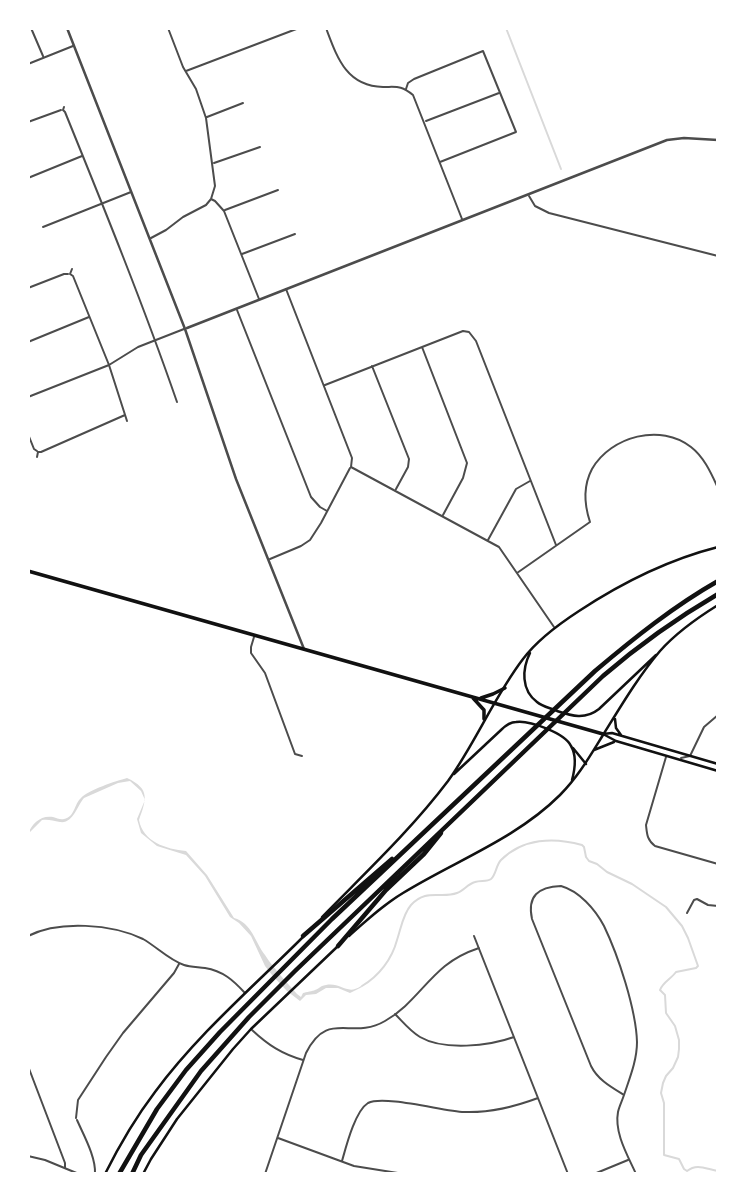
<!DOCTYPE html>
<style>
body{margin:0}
#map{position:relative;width:746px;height:1202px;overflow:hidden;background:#fff;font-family:"Golos Text",sans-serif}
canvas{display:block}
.frame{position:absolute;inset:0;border:30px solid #fff;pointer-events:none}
</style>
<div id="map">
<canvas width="746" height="1202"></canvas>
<div class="frame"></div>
</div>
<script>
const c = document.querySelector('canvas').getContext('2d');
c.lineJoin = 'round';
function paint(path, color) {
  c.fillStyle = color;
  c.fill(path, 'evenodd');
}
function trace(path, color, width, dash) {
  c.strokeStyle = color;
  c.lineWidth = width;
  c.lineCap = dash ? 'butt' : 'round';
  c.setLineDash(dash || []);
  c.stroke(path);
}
paint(new Path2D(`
 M127 778C151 789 146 800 139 820 143 842 166 849 186 851L207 875 234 918C252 923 255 942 265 955 274 969 286 981 297 994L301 997 303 993C306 992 313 991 315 990 321 988 319 986 326 985 341 982 347 996 361 986L362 987 350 993 338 988H326L316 994 306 995 300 1001 287 991 272 975 265 966 251 936 239 923 230 917 205 876 186 855 157 846 141 833 137 819 145 800 141 791 130 781 118 783 84 798C77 806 73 824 60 822 53 821 49 819 42 820L28 834C32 823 41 815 53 817 57 818 60 820 64 819 75 817 74 804 81 798 88 790 116 781 127 778Z`), '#d9d9d9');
trace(new Path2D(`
 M506 28 561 169
 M362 986C379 976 392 959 397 940 401 928 403 914 411 905 426 888 441 899 457 893 463 891 468 884 475 882 480 880 487 882 491 879 496 875 496 865 501 860 523 838 554 837 582 845L584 847 586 857 589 861 597 864 607 872 632 884 666 907 682 926 688 938 698 966 696 968 676 972C671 979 663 982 660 990L665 995 666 1013 675 1026 679 1040V1049L678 1057 673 1068 666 1076 663 1083 661 1093 664 1103V1155L679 1159 684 1169 687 1171C697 1163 706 1169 718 1171`), '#d9d9d9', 2);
trace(new Path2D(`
 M31 28 43 56
 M326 28C337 57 346 86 383 87 397 87 401 85 413 95L462 219
 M28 64 73 46
 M186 71 299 28
 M406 89 408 83 414 79 483 51 516 132 440 162
 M64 107 63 110 65 112C104 208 143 304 177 402
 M207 117 243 103
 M426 121 499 93
 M28 122 61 110
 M214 163 260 147
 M28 178 82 156
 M529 196 535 206 549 213 718 256
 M211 199 215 201 224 211 259 299
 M225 210 278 190
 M43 227 131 192
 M151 238 166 230 183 217 206 205 211 199 215 186 206 118 196 89 183 67 168 28
 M242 254 295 234
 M72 269 70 274 73 276 109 365 127 421
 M28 288 64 274H68
 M286 289 352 458 351 467 499 547 554 627
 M237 310 311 497 320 507 327 511
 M28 342 89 317
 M422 347 467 463 463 478 443 515
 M372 366 409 459 408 467 396 489
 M325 385 463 331 469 332 476 341 556 545
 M28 397 109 365 138 347 184 329
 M28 434 34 449 37 451
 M37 457 38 452H41L125 415
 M488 540 516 489 530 481
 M270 559 301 546 310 540 321 523 350 468
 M517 573 590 522C584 504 583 486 592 469 611 436 661 423 691 447 704 457 711 473 718 488
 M254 637 251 647V653L265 673 295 754 302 756
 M666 757 646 825C647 834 647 840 655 846L718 864
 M681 758 690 756 704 727 718 715
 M561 886C579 891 595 909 604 926 618 955 636 1009 637 1042 637 1060 630 1077 624 1095 611 1087 598 1080 591 1066L532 919C527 896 538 887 561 886Z
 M687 913 694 900 697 899 708 905 718 906
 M28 936C59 920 112 924 143 939 157 947 169 960 184 965 190 967 198 967 205 968 223 971 233 980 245 993
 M474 936 568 1174
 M395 1014C403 1022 410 1031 420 1037 444 1051 489 1046 514 1037
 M252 1030C268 1045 282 1054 303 1060
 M28 1066 65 1163V1168
 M624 1095C622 1101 619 1107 618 1112 614 1133 628 1156 636 1174
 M76 1118 78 1100 106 1057 123 1033 174 973 179 964
 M77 1120C84 1136 96 1157 95 1174
 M278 1138 354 1166 404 1174
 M28 1156 45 1160 79 1174
 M342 1161C346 1147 355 1111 368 1103 384 1095 443 1111 464 1112 489 1113 514 1107 538 1098
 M265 1174 306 1053C328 1009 351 1041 385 1021 410 1007 424 983 445 966 455 958 467 952 479 948
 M594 1174 628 1160`), '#4c4c4c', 2);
trace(new Path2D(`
 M67 28 185 329 236 479 304 649
 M187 328 667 140 684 138 718 140`), '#4c4c4c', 2.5);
trace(new Path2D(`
 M530 653C522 669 521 690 537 702 543 707 551 708 557 711 572 716 585 720 599 709L656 655
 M615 719 616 728 621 735
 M603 734 616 741 718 771
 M603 734 612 733 718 764
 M573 748 586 764
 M594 750 614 742
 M454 774 501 730C505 726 510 722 516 722 529 720 565 733 571 746 577 756 575 769 572 780
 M322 917C365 873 411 830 448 781 476 742 494 697 523 659 538 639 559 624 579 611 623 582 667 560 718 547
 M349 936C367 920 383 905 403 893 455 861 516 839 560 795 578 777 590 756 603 735 621 706 638 677 660 651 676 633 697 618 718 605
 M105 1174C119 1146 136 1117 155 1092 198 1034 253 987 303 937
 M143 1174 151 1159 177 1119 233 1049 251 1029 337 947`), '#111', 2.5);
trace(new Path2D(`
 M28 571 603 734
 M473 698 484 710V719
 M481 698 493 694 505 688`), '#111', 3.5);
trace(new Path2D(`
 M303 936 392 859
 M338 946 386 890 424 854 441 833
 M119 1174 157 1109 186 1070 220 1032 332 919 595 671C634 638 674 606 718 581
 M132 1174 141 1155 201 1071 249 1017 295 971 603 676C639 645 677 618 718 594`), '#111', 4.5);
</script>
